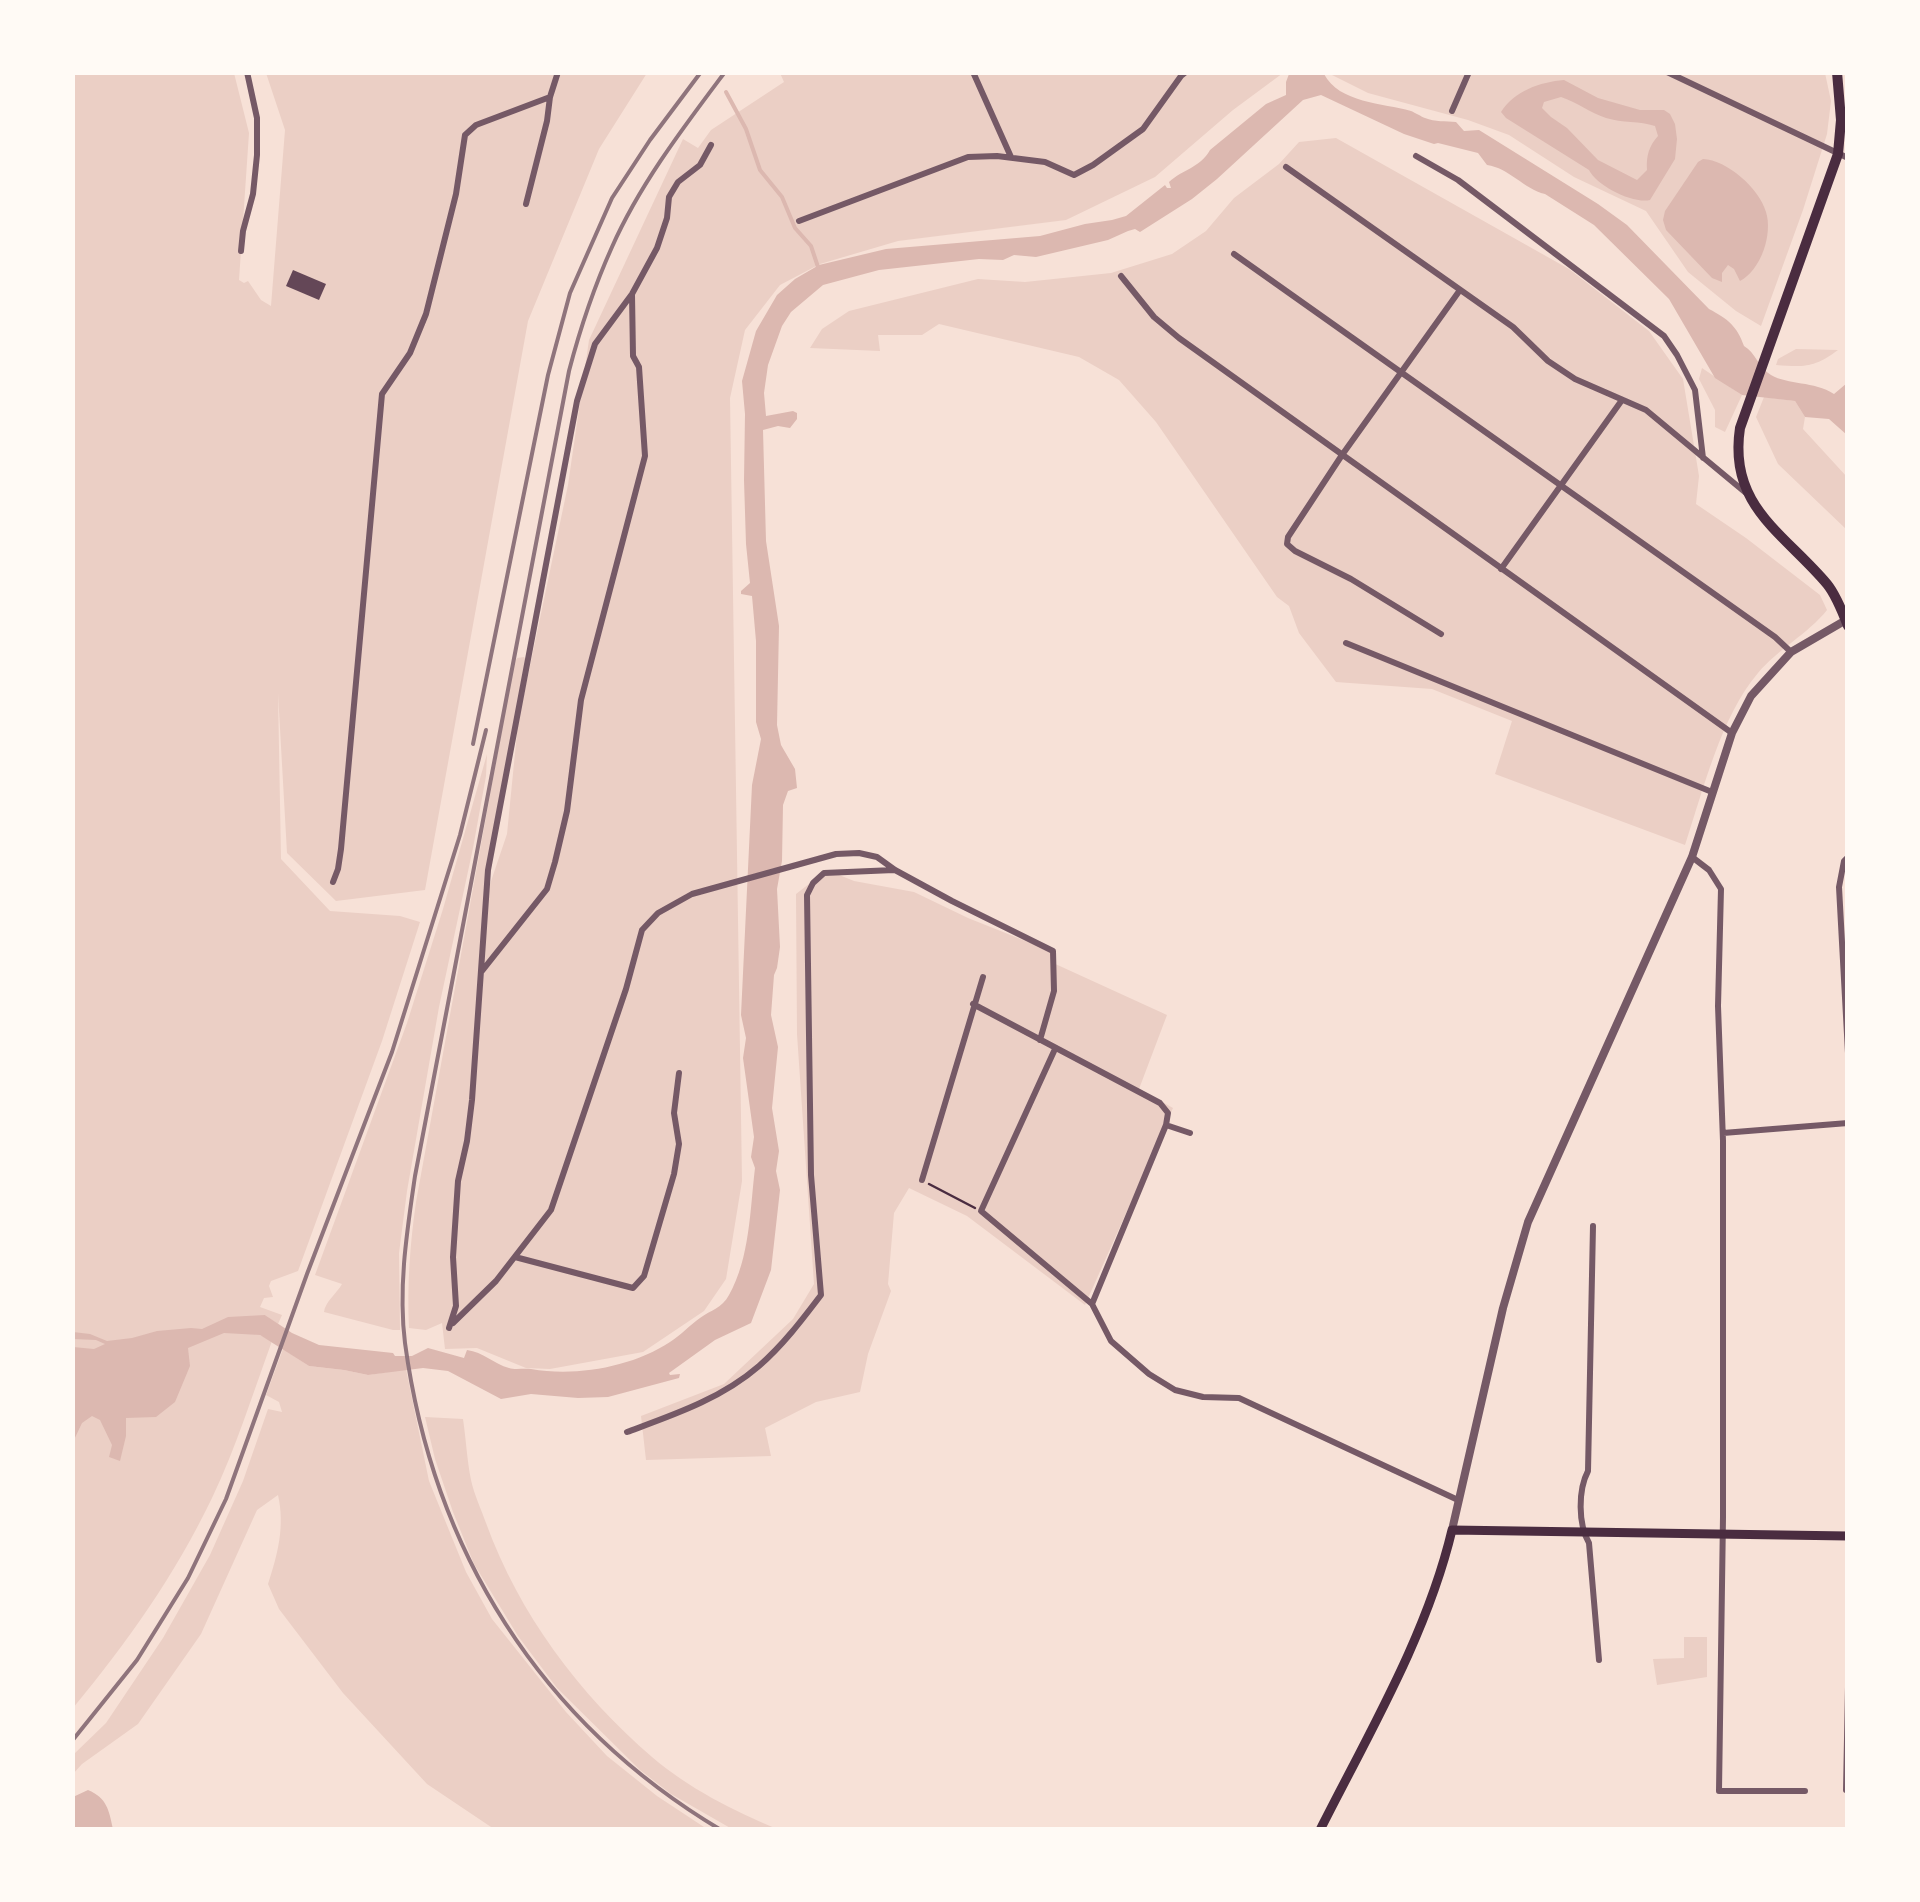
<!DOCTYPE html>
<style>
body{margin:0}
#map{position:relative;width:1920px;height:1902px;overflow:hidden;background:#f7e1d7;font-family:"Times New Roman",serif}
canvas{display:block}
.frame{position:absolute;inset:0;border:75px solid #fffaf5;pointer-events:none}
</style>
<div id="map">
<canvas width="1920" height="1902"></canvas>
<div class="frame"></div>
</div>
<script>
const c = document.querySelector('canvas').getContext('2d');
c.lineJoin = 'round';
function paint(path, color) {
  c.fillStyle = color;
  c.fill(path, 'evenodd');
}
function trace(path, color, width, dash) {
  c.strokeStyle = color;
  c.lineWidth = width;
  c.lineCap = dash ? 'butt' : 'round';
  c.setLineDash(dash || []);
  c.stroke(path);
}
paint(new Path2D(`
 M72 73H234L249 133 239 280 244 283 248 281 261 300 271 306 285 130 266 73H647L599 149 528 321 425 890 336 901 287 853 278 693 281 859 330 911 400 916 420 922 382 1041 298 1271 271 1281 269 1286 273 1297 264 1298 260 1307 282 1315 278 1324 265 1315 249 1333 260 1335 272 1341C253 1393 236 1448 212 1498 175 1575 127 1643 73 1708Z
 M780 73H1283L1233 110 1155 177 1066 220 898 241 820 264 780 285 745 330 730 398 742 1181 726 1279 704 1311 643 1352 550 1369 526 1368 477 1348 445 1349 442 1323 426 1330 409 1328C407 1285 410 1244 416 1202L514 663 517 658 524 657 526 660 486 896 507 834 518 723 568 485 589 340 683 139 698 148 711 130 784 82Z
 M1328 73H1825L1831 101 1827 134 1803 210 1761 326 1736 311 1688 272 1646 211 1574 177 1509 135 1468 120 1368 93Z
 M1336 138 1569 269 1649 331 1683 379 1699 476 1696 504 1746 538 1820 595 1827 610C1808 634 1778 649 1758 673 1721 716 1703 791 1685 845L1495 774 1512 721 1432 689 1336 682 1299 633 1289 606 1277 597 1156 422 1119 380 1079 357 939 324 922 335H878L880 351 810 348 822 329 849 311 978 279 1025 282 1111 273 1172 254 1206 231 1234 198 1279 164 1299 142Z
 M1796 349 1838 350C1814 368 1804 367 1776 365L1778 359Z
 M1702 368 1742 395 1725 432 1715 427V410L1699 379Z
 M1764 397 1795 401 1805 417 1803 429 1847 477V530L1778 464 1756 417Z
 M487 754 486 776 473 848 439 1007 407 1191 399 1253 400 1330H393L324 1312C325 1302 337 1293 342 1284L315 1275 407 1023 443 909Z
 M827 870 854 881 914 892 968 918 1053 952 1051 962 1167 1015 1139 1089 1173 1108 1085 1305 967 1216 909 1188 894 1213 888 1284 891 1291 868 1354 860 1392 816 1402 765 1428 771 1456 646 1460 641 1416 724 1384 793 1319 814 1284 797 1034 796 894Z
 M283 1349 309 1366 344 1370 368 1375 406 1369 429 1481 466 1572 492 1619 566 1712 607 1756 657 1796 707 1829H494L427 1784 343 1693 279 1609 268 1584C278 1554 285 1526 278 1495L257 1510 201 1634 138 1724 82 1764 73 1774V1755L106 1723 163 1638 210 1555 243 1481 268 1409 282 1412 279 1402 266 1395Z
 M425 1417 463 1419C466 1439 467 1460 471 1480 474 1494 481 1509 486 1523 519 1614 579 1694 652 1757 688 1788 734 1811 777 1829H732L671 1794 640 1770 557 1688 518 1636 474 1564 453 1512 435 1459Z
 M1684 1637H1707V1677L1657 1685 1653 1659 1684 1658Z`), '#ebcfc5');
paint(new Path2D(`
 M1297 73 1324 74C1339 103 1383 103 1411 111 1414 112 1422 117 1425 118 1435 122 1446 121 1456 122L1464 131 1479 130 1598 204 1627 225 1709 309C1728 319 1737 326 1744 346 1755 352 1759 368 1771 375 1788 385 1814 381 1834 394L1847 383V435L1829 419 1805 417 1795 401 1742 395 1715 378 1669 299 1594 225 1545 194C1524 189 1509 168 1487 165L1478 153 1438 143 1434 144 1404 134 1321 95 1303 100 1217 179 1192 199 1140 232 1135 229 1128 231 1108 240 1036 257 1014 255 1003 260 979 259 879 270 823 285 791 312 782 326 768 365 764 393 766 416 793 411 797 413V419L790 428 778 426 763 430 766 541 779 626 777 725 781 745 795 769 797 788 788 791 783 805 782 861 777 889 780 947 777 968 774 975 771 1015 778 1047 772 1108 779 1151 776 1171 780 1190 771 1270 751 1323 715 1340 669 1373 670 1375 680 1374 679 1378 608 1397 578 1398 531 1394 501 1399 448 1371 423 1368 368 1375 344 1370 309 1366 260 1335 224 1333 188 1348 190 1366 175 1402 156 1417 126 1418V1436L120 1461 109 1457 112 1445 100 1420 92 1416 82 1423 73 1442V1347L94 1349 105 1344 96 1340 73 1339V1332L90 1334 107 1341 132 1338 157 1331 191 1328 202 1329 228 1317 265 1315 292 1333 319 1345 393 1353 395 1356H412L428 1348 464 1358 467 1350C483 1352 494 1364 509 1368 515 1370 524 1368 531 1369 576 1377 632 1367 670 1342 681 1335 690 1325 700 1318 711 1310 722 1308 729 1295 750 1258 750 1209 755 1168L751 1157 754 1137 743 1058 746 1038 741 1015 752 785 761 739 756 722V641L752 596 741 594V591L750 583 746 544 744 480 745 414 742 381 756 331 777 295 795 279 819 265 886 249 1040 236 1085 224 1112 220 1126 216 1165 185 1167 188H1171L1169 182C1183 169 1200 168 1210 150L1266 104 1286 95V82L1289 74Z
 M1564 80 1598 98 1640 110H1664L1670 114 1675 124 1677 139 1675 159 1650 200C1633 204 1597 186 1589 170L1506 118 1501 112C1514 91 1540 82 1564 80ZM1561 97C1577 102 1590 113 1606 118 1622 123 1640 121 1655 126L1658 136C1649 146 1646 156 1647 170L1637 180 1598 160 1567 128 1551 117 1542 108 1544 102Z
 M1703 159C1727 160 1759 188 1766 212 1773 234 1761 270 1740 281L1734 269 1728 265 1722 273V282L1712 278 1666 230 1663 220 1665 211 1698 162Z
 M88 1790C107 1798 109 1810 113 1829H73V1797Z`), '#dcb8b0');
trace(new Path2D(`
 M726 92 746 129 760 170 782 197 795 228 811 246 818 267`), '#dcb8b0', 4);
paint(new Path2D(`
 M293 270 326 284 319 300 286 286Z`), '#644757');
trace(new Path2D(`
 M929 1184 975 1208`), '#4a2c40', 2.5);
trace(new Path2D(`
 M973 72 1011 157
 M1667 72 1848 158
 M1452 111 1469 72
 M1416 156 1458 180 1664 336 1677 355 1695 390 1703 458
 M1286 167 1513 327 1548 361 1575 379 1646 410 1746 493
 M526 204 547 121 550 97 558 72
 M799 221 968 157 997 156 1045 162 1074 175 1093 165 1143 129 1181 76 1186 72
 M241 251 243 231 253 194 257 155V118L247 72
 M1234 254 1775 637 1791 652
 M1121 276 1154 317 1179 338 1732 733
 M1501 569 1622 400
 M1441 634 1351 579 1295 551 1287 544 1288 537 1342 455 1460 290
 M1346 643 1712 792
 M1692 857 1709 870 1721 889 1718 1006 1723 1141V1517L1719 1791H1805
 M1848 857 1844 861 1839 887 1848 1053
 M333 882 338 869 341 849 382 394 410 353 426 314 456 194 465 135 476 125 550 97
 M482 971 547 889 555 862 567 811 581 700 645 456 639 367 633 356 632 295
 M973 1004 1160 1103 1168 1113 1166 1125 1092 1304
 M1055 1049 981 1211 1092 1304 1111 1341 1149 1374 1175 1390 1203 1397 1239 1398 1458 1500
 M1166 1125 1190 1133
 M1723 1133 1848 1123
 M922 1180 983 977
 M1593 1226 1588 1471C1578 1490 1578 1524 1589 1543L1599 1660
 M515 1257 633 1288 644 1276 674 1174 679 1144 674 1113 679 1073
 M453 1323 496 1281 551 1210 626 989 642 930 658 913 692 894 836 854 859 853 877 857 895 870 952 901 1053 951 1054 991 1040 1040
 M449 1328 456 1306 453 1257 458 1181 467 1141 472 1100 488 870 577 401 595 344 632 294 657 248 667 218 669 197 678 182 700 165 711 145
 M627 1432C673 1415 721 1399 759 1366 783 1345 802 1320 821 1295L811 1175 807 895 813 883 824 873 894 870
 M1846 1790 1848 1687`), '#755966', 6);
trace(new Path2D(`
 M1452 1530 1503 1308 1528 1222 1692 857 1732 733 1751 696 1791 652 1846 620`), '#755966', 8);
trace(new Path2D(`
 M1320 1830C1369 1733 1427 1635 1452 1530L1848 1536`), '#4a2c40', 9);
trace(new Path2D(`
 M1837 72 1841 120 1838 154 1740 428C1728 506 1784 533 1827 584 1836 595 1843 613 1848 626`), '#4a2c40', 10);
trace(new Path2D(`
 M473 744 548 375 570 293 612 198 650 140 701 72
 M72 1741 137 1660 188 1578 226 1499 307 1274 392 1052 460 835 486 730
 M721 1830C540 1722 433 1551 405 1343 398 1287 407 1231 415 1176L569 371C580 329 594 287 612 247 640 184 683 128 725 72`), '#8f747c', 4);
</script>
